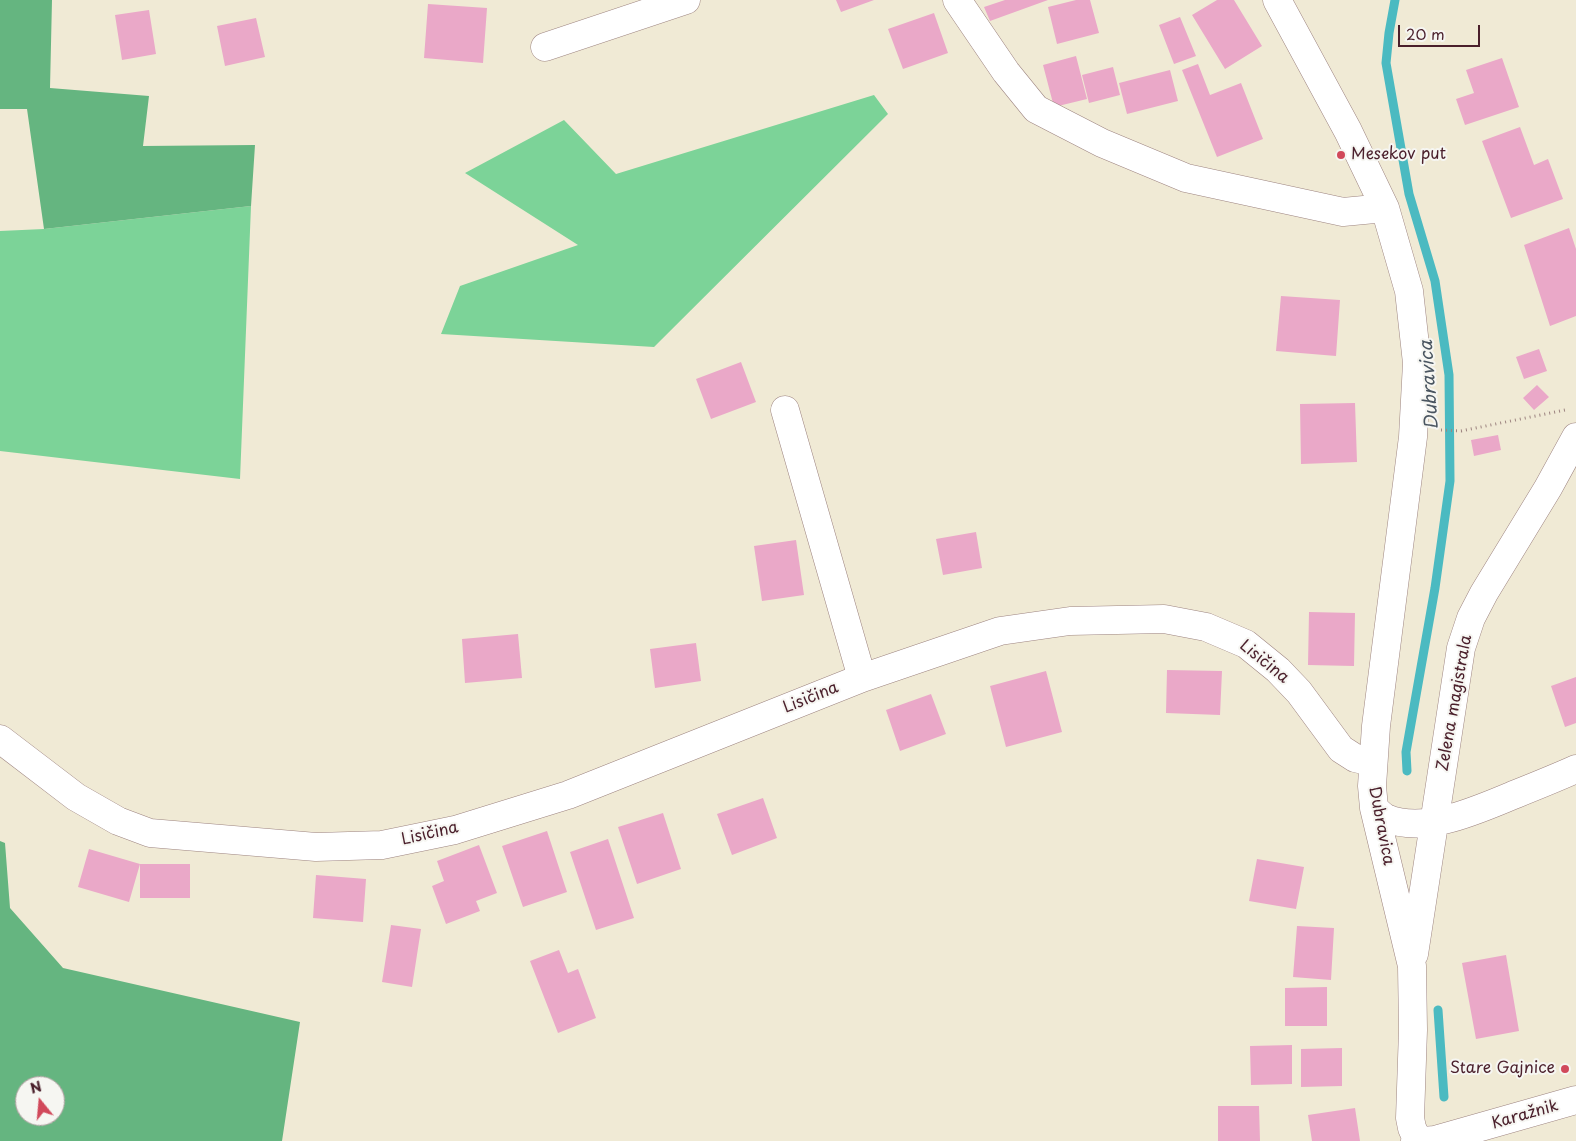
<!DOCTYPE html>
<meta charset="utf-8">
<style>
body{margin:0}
#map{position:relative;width:1576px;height:1141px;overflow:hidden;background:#f0ead5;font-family:"Playpen Sans",sans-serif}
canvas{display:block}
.north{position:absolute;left:15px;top:1076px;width:50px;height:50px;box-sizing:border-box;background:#f6f6f2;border:1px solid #b1a0a2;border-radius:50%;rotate:343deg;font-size:14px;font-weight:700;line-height:20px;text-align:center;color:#4a1f2b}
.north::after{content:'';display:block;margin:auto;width:18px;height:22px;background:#d1495b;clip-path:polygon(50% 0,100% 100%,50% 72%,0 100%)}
.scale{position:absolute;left:1398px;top:25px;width:82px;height:22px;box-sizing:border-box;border:2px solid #4a1f2b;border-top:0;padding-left:6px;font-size:15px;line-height:18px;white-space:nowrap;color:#4a1f2b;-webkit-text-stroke:4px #f6f6f2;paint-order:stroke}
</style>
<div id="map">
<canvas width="1576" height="1141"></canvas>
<div class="north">N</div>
<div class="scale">20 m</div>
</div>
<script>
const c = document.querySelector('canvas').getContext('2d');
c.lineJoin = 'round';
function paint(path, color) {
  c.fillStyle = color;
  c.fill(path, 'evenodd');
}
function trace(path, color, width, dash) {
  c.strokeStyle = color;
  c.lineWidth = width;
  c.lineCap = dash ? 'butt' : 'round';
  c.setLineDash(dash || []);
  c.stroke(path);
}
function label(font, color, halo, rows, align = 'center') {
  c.font = font + ' "Playpen Sans",sans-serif';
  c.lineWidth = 4;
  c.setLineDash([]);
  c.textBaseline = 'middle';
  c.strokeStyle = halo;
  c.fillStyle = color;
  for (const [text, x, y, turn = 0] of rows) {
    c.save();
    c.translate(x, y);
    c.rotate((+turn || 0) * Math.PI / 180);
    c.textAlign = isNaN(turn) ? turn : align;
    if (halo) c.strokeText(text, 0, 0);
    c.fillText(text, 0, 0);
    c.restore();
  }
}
paint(new Path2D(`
 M874 95 888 114 654 347 441 334 460 286 578 245 465 173 564 120 616 174Z
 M251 206 240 479 0 451V231L44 229Z`), '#7cd398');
paint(new Path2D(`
 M0 0H52L50 88 149 96 143 146 255 145 251 206 44 229 27 109H0Z
 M0 841 5 843 10 908 63 968 300 1022 282 1141H0ZM25 1086H55V1116H25Z`), '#65b580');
trace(new Path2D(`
 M1395 0 1389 33 1386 63 1409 194 1435 281 1449 375 1450 481 1435 588 1406 752 1407 771
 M1438 1010 1444 1097`), '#4bbac1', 9);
paint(new Path2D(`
 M836 0H874L841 12Z
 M1005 0H1048L990 21 984 7Z
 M1076 0H1090L1099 33 1057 44 1048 7Z
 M1217 0H1234L1262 46 1225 69 1192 15Z
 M428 4 487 8 483 63 424 58Z
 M149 10 156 54 122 60 115 15Z
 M934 13 948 53 903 69 888 29Z
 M1180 17 1196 56 1174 64 1159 25Z
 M256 18 265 57 225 66 217 26Z
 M1076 56 1087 99 1054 107 1043 65Z
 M1502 58 1519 107 1465 125 1456 99 1474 93 1466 70Z
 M1198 64 1210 95 1241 83 1263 139 1217 157 1182 70Z
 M1113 67 1120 95 1089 103 1082 75Z
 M1170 70 1178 101 1127 114 1119 83Z
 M1520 127 1534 165 1548 159 1563 199 1511 218 1482 141Z
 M1569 228 1576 249V316L1550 326 1524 245Z
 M1281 296 1340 300 1336 356 1276 351Z
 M1539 349 1547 371 1524 379 1516 357Z
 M741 362 756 402 711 419 696 379Z
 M1537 385 1549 397 1534 410 1523 398Z
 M1355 403 1357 462 1301 464 1300 404Z
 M1498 435 1501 450 1474 456 1471 440Z
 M976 532 982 568 943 575 936 539Z
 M796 540 804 595 762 601 754 546Z
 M1309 612 1355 613 1354 666 1308 665Z
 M518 634 522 678 465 683 462 639Z
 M696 643 701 681 655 688 650 649Z
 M1167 670 1222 671 1220 715 1166 713Z
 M1046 671 1062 732 1006 747 990 686Z
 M1576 677V723L1565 727 1551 686Z
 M931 694 946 734 900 751 886 710Z
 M763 798 777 838 732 855 717 814Z
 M663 813 681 869 637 884 618 827Z
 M547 831 567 892 523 907 502 846Z
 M608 839 634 918 596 930 570 852Z
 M479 845 497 893 476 901 480 911 446 924 432 886 444 881 437 861Z
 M89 849 140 864 129 902 78 887Z
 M1257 859 1304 867 1296 909 1249 901Z
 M140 864H190V898H140Z
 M316 875 366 879 363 922 313 918Z
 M391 925 421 929 412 987 382 982Z
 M1297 926 1334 928 1331 980 1293 977Z
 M559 950 568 973 578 969 596 1018 558 1033 530 961Z
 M1506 955 1519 1031 1476 1039 1462 963Z
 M1327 987V1026H1285V988Z
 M1292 1045V1084L1251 1085 1250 1046Z
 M1342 1048V1086L1301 1087V1049Z
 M1218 1106H1259L1260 1141H1218Z
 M1355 1108 1360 1141H1312L1308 1115Z`), '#eaa8c8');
const minor = new Path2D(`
 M957 0 1006 72 1036 109 1102 143 1186 178 1343 212 1385 208
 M1277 0 1348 131 1385 208 1409 291 1417 363 1413 437 1376 726 1372 786 1374 808 1412 966 1413 1030 1410 1118 1412 1128 1416 1137 1415 1141
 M545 47 686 0
 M785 410 862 678
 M0 739 76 797 118 821 150 833 316 847 382 845 455 830 568 795 862 678 1000 631 1070 621 1164 619 1206 627 1246 644 1278 670 1299 692 1341 749 1355 758 1372 762
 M1374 808C1378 812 1382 816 1386 818 1425 835 1479 809 1516 794 1536 786 1556 778 1576 769
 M1414 954 1461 648 1471 618 1484 593 1548 488 1576 437
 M1416 1137 1423 1141 1435 1140 1576 1100`);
trace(minor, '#9d8480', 29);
trace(new Path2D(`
 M1441 430 1461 431 1565 410`), '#9d8480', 3, [1, 4]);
trace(minor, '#fff', 28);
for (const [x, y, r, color] of [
 [1341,155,5,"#d1495b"],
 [1565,1069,5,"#d1495b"]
]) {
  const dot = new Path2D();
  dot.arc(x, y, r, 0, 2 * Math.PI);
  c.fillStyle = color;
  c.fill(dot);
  trace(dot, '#f6f6f2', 2);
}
label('16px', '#4a1f2b', '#f6f6f2', [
 ["Mesekov put",1351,155],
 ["Stare Gajnice",1555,1069,"right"]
], 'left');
label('16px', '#4a1f2b', '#f6f6f2', [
 ["Lisičina",1264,662,39],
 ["Lisičina",811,698,-22],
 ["Zelena magistrala",1455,703,-80],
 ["Dubravica",1381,826,79],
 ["Lisičina",430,834,-13],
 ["Karažnik",1525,1115,-16]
]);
label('italic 18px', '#4a5560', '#f6f6f2', [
 ["Dubravica",1430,385,-94]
]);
</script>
